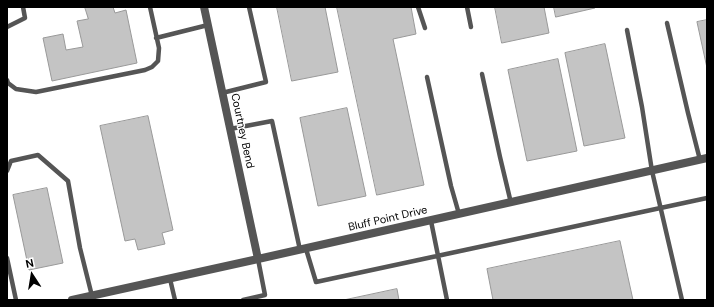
<!DOCTYPE html>
<style>
body{margin:0}
#map{position:relative;width:714px;height:307px;overflow:hidden;background:#fff;font-family:"DM Sans",sans-serif}
canvas{display:block}
.frame{position:absolute;inset:0;border:8px solid #000;pointer-events:none}
.north{position:absolute;left:12px;top:255px;width:40px;height:40px;-webkit-text-stroke:3px #fff;paint-order:stroke;rotate:348deg;font-size:11px;font-weight:700;line-height:16px;text-align:center;color:#000}
.north::after{content:'';display:block;margin:auto;width:14px;height:18px;background:#000;clip-path:polygon(50% 0,100% 100%,50% 72%,0 100%)}
</style>
<div id="map">
<canvas width="714" height="307"></canvas>
<div class="frame"></div>
<div class="north">N</div>
</div>
<script>
const c = document.querySelector('canvas').getContext('2d');
c.lineJoin = 'round';
function paint(path, color) {
  c.fillStyle = color;
  c.fill(path, 'evenodd');
}
function trace(path, color, width, dash) {
  c.strokeStyle = color;
  c.lineWidth = width;
  c.lineCap = dash ? 'butt' : 'round';
  c.setLineDash(dash || []);
  c.stroke(path);
}
function label(font, color, halo, rows, align = 'center') {
  c.font = font + ' "DM Sans",sans-serif';
  c.lineWidth = 3;
  c.setLineDash([]);
  c.textBaseline = 'middle';
  c.strokeStyle = halo;
  c.fillStyle = color;
  for (const [text, x, y, turn = 0] of rows) {
    c.save();
    c.translate(x, y);
    c.rotate((+turn || 0) * Math.PI / 180);
    c.textAlign = isNaN(turn) ? turn : align;
    if (halo) c.strokeText(text, 0, 0);
    c.fillText(text, 0, 0);
    c.restore();
  }
}
const building = new Path2D(`
 M85 7H113L115 13 126 10 137 63 52 81 43 38 63 34 66 50 83 47 77 21 88 19Z
 M277 7H325L338 72 292 81Z
 M337 7H411L416 34 393 39 424 185 377 195Z
 M495 7H544L549 33 502 43Z
 M554 7H595V8L556 17Z
 M707 20V68L697 22Z
 M605 44 625 138 584 146 565 53Z
 M558 59 577 151 527 161 508 70Z
 M347 108 366 196 318 206 300 118Z
 M148 116 173 230 162 233 165 244 138 250 135 239 125 241 100 126Z
 M47 188 63 263 29 270 13 195Z
 M620 241 633 300H493L487 269Z
 M397 289 399 300H344Z`);
paint(building, '#c4c4c4');
trace(building, '#999', 1);
trace(new Path2D(`
 M418 7 425 28
 M467 7 471 27
 M667 23 688 113 700 160
 M7 27 25 18 23 7
 M627 30 642 107 652 171 682 300
 M156 38 208 25
 M482 74 500 157 511 203
 M427 77 451 186 459 214
 M7 80 8 83 16 89 36 92 145 70 152 67 158 61 159 48 150 7
 M222 93 266 82 249 7
 M230 129 272 121 300 250
 M7 171 11 161 38 155 68 181 80 248 92 296
 M431 221 447 300
 M306 249 316 282 707 198
 M7 258 16 300
 M170 279 175 300
 M243 300 265 295 258 259`), '#555', 4.5);
trace(new Path2D(`
 M204 7 258 259`), '#555', 8);
trace(new Path2D(`
 M72 300 258 259 707 158`), '#555', 8);
label('11px', '#000', '#fff', [
 ["Courtney Bend",242,131,78],
 ["Bluff Point Drive",388,219,-13]
]);
</script>
